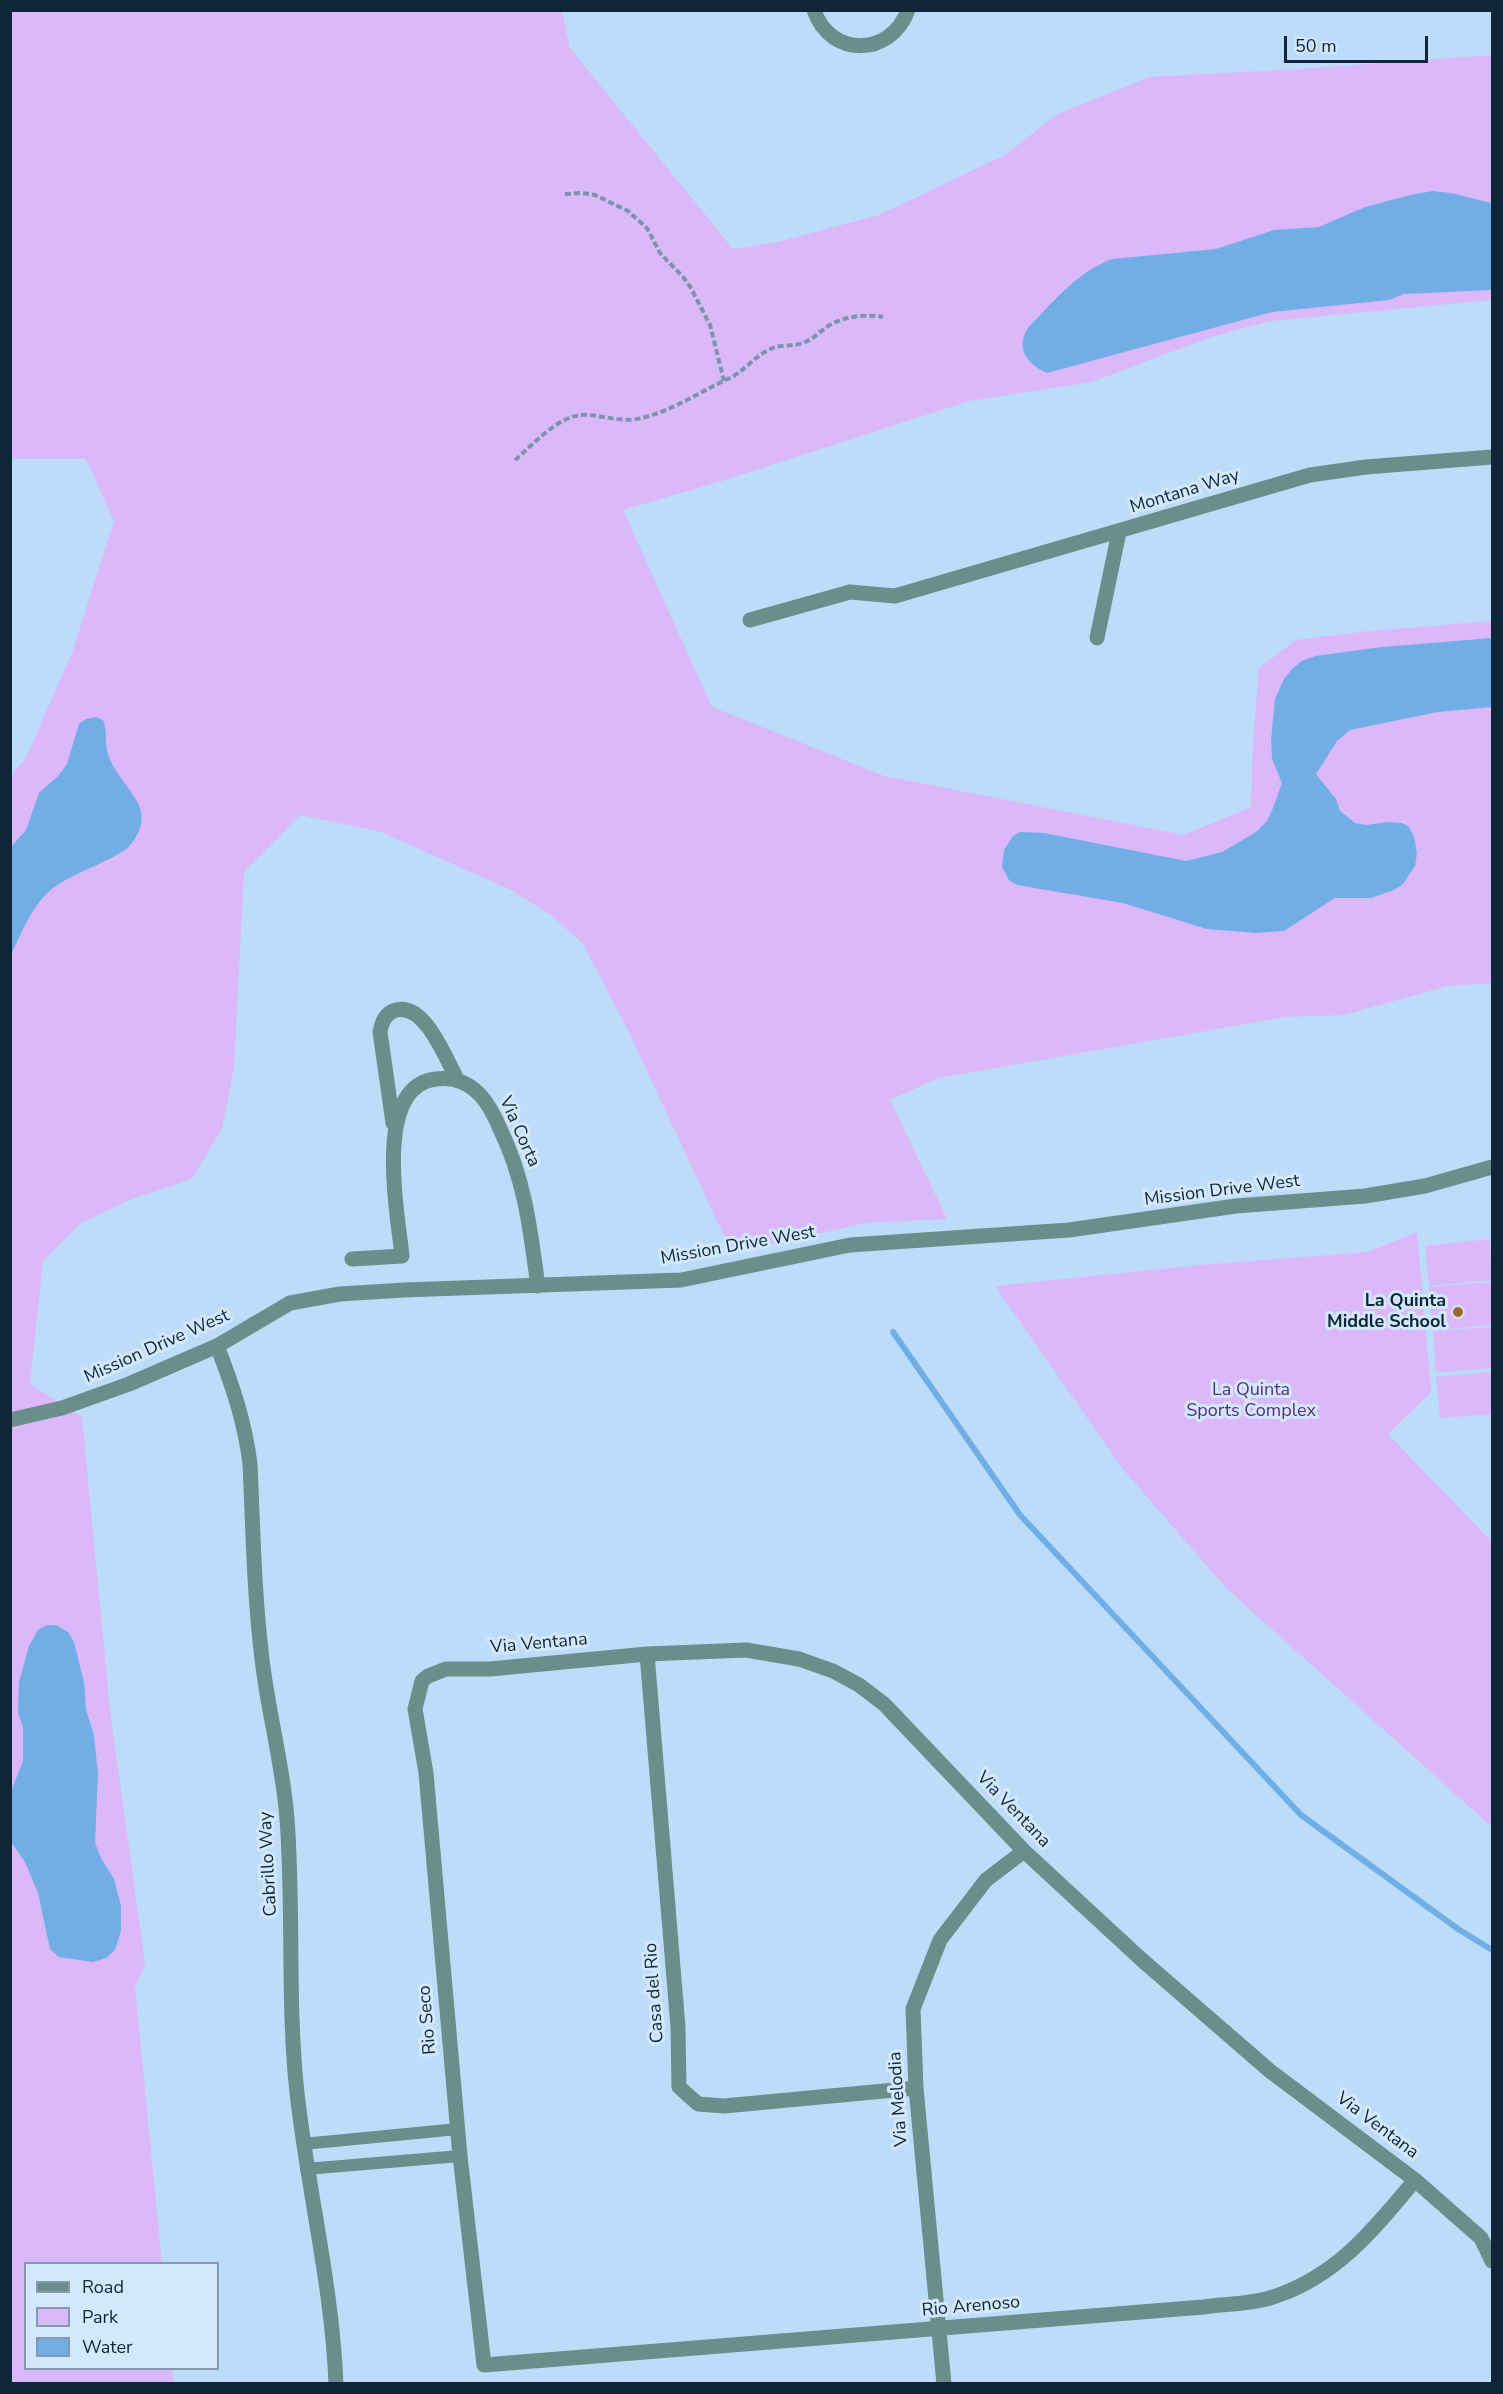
<!DOCTYPE html>
<style>
body{margin:0}
#map{position:relative;width:1503px;height:2394px;overflow:hidden;background:#bddcfa;font-family:"Nunito Sans",sans-serif}
canvas{display:block}
.frame{position:absolute;inset:0;border:12px solid #102538;pointer-events:none}
.legend{position:absolute;left:24px;top:2262px;width:195px;height:108px;box-sizing:border-box;background:#d3e8fc;border:2px solid #859aae;margin:0;padding:8px 10px;list-style:none;font-size:18px;color:#102538}
.legend li{display:flex;align-items:center;gap:12px;height:30px}
.legend b{width:30px;border:2px solid #859aae}
.scale{position:absolute;left:1284px;top:36px;width:144px;height:27px;box-sizing:border-box;border:3px solid #102538;border-top:0;padding-left:8px;font-size:18px;line-height:21px;white-space:nowrap;color:#102538;-webkit-text-stroke:4px #d3e8fc;paint-order:stroke}
</style>
<div id="map">
<canvas width="1503" height="2394"></canvas>
<div class="frame"></div>
<ul class="legend">
<li><b style="height:8px;background:#6a8e8a"></b>Road</li>
<li><b style="height:16px;background:#dab8fa"></b>Park</li>
<li><b style="height:16px;background:#72aee6"></b>Water</li>
</ul>
<div class="scale">50 m</div>
</div>
<script>
const c = document.querySelector('canvas').getContext('2d');
c.lineJoin = 'round';
function paint(path, color) {
  c.fillStyle = color;
  c.fill(path, 'evenodd');
}
function trace(path, color, width, dash) {
  c.strokeStyle = color;
  c.lineWidth = width;
  c.lineCap = dash ? 'butt' : 'round';
  c.setLineDash(dash || []);
  c.stroke(path);
}
function label(font, color, halo, rows, align = 'center') {
  c.font = font + ' "Nunito Sans",sans-serif';
  c.lineWidth = 6;
  c.setLineDash([]);
  c.textBaseline = 'middle';
  c.strokeStyle = halo;
  c.fillStyle = color;
  for (const [text, x, y, turn = 0] of rows) {
    c.save();
    c.translate(x, y);
    c.rotate((+turn || 0) * Math.PI / 180);
    c.textAlign = isNaN(turn) ? turn : align;
    if (halo) c.strokeText(text, 0, 0);
    c.fillText(text, 0, 0);
    c.restore();
  }
}
paint(new Path2D(`
 M11 11H562L570 48 733 249 778 242 879 215 1005 155 1056 115 1149 77 1300 69 1492 55V300L1271 321 1211 337 1092 382 969 401 725 480 623 510 712 707 884 776 1184 835 1251 807 1253 741 1259 668 1296 640 1368 631 1492 621V983L1448 986 1344 1015 1286 1017 939 1078 890 1100 947 1219 866 1223 732 1253 626 1026 582 943 551 915 509 889 381 832 300 815 244 872 234 1067 222 1129 192 1179 132 1199 81 1223 43 1261 30 1384 82 1417 110 1710 145 1964 135 1988 162 2263 26 2264V2368L172 2369 174 2383H11V776L26 758 72 653 114 521 86 459H11Z
 M1417 1232 1431 1392 1388 1434 1492 1542V1827L1226 1588 1122 1468 995 1286 1200 1265 1368 1252Z
 M1490 1239 1492 1280 1429 1286 1425 1246Z
 M1492 1282V1325L1432 1330 1429 1287Z
 M1492 1327V1368L1436 1372 1433 1331Z
 M1492 1372V1414L1440 1418 1436 1377Z`), '#dab8fa');
paint(new Path2D(`
 M1433 191 1451 193 1492 203V290L1404 294 1389 300 1272 312 1047 373C1027 364 1015 348 1028 328 1053 302 1077 272 1112 259L1216 249 1274 230 1319 227 1365 207 1410 195Z
 M1492 638V707L1438 712 1350 730 1337 741 1316 774 1336 799 1340 811 1355 823 1366 825 1388 822 1402 823 1409 827 1414 837 1417 853 1415 866 1403 884 1394 890 1371 898H1335L1284 931 1256 933 1207 929 1123 903 1017 885 1009 880 1002 867 1004 850 1013 836 1020 832 1044 833 1186 861 1222 852 1256 832 1267 821 1273 808 1282 783 1272 759 1271 741 1275 699 1284 679 1293 668 1302 661 1315 656 1382 647Z
 M96 717 103 720C108 732 104 745 109 757 122 791 163 808 128 848 106 863 79 871 57 885 33 902 23 930 11 955V847L26 830 39 793 58 776 67 764 79 724 86 719Z
 M47 1625H56L68 1632 74 1642 84 1682 86 1710 94 1735 98 1774 95 1843 101 1858 114 1879 121 1906V1931L115 1950 106 1958 93 1962 59 1957 50 1949 38 1893 25 1862 11 1842V1791L23 1761V1728L18 1712 19 1682 29 1646 38 1630Z`), '#72aee6');
trace(new Path2D(`
 M893 1332 1020 1515 1301 1815 1458 1929 1492 1950`), '#72aee6', 6);
trace(new Path2D(`
 M335 10H365
 M565 194 582 193 595 195 628 211 647 228 660 253 684 278 691 288 710 325 724 381
 M515 460C534 444 561 412 588 415 607 416 622 423 642 418 674 410 701 391 730 378 746 370 756 354 773 348 783 344 795 347 805 342 814 339 820 331 828 326 845 316 864 314 883 317`), '#7994ae', 4, [6, 3]);
trace(new Path2D(`
 M303 2144 458 2129
 M306 2169 460 2156`), '#6a8e8a', 12);
trace(new Path2D(`
 M814 10C830 58 891 57 908 10
 M750 620 850 592 895 596 1310 475 1366 467 1492 457
 M1097 638 1119 532
 M393 1123 380 1032C382 1022 385 1013 396 1010 425 1003 445 1057 457 1079
 M352 1259 402 1256C398 1214 372 1086 436 1079 454 1077 468 1082 481 1096 490 1106 496 1119 501 1131 526 1184 530 1230 538 1286
 M217 1346C232 1384 245 1422 250 1464 253 1529 254 1594 262 1659 268 1712 283 1765 287 1819 294 1911 287 2002 297 2093 308 2191 332 2285 336 2384
 M10 1420 62 1408 129 1384 217 1346 290 1303 340 1294 404 1290 681 1280 850 1245 1069 1230 1236 1206 1365 1196 1425 1186 1492 1167
 M647 1654 678 2027 679 2087 698 2104 724 2106 916 2088
 M1415 2180C1375 2228 1338 2275 1276 2296 1255 2304 1225 2304 1203 2307L484 2365 460 2156 426 1773 415 1709 422 1681 428 1676 446 1669H490L647 1654 746 1650 799 1659 833 1671 859 1685 884 1704 1024 1851 1142 1960 1270 2071 1415 2180 1481 2238 1492 2261
 M944 2384 916 2088 913 2009 940 1940 986 1880 1024 1851`), '#6a8e8a', 15);
for (const [x, y, r, color] of [
 [1458,1312,6,"#9f6824"]
]) {
  const dot = new Path2D();
  dot.arc(x, y, r, 0, 2 * Math.PI);
  c.fillStyle = color;
  c.fill(dot);
  trace(dot, '#d3e8fc', 2);
}
label('18px', '#102538', '#d3e8fc', [
 ["Montana Way",1185,492,-17],
 ["Via Corta",519,1132,66],
 ["Mission Drive West",1222,1191,-7],
 ["Mission Drive West",738,1246,-10],
 ["Mission Drive West",157,1347,-24],
 ["Via Ventana",539,1644,-5],
 ["Via Ventana",1013,1810,46],
 ["Cabrillo Way",269,1864,-93],
 ["Casa del Rio",655,1993,-94],
 ["Rio Seco",428,2020,-95],
 ["Via Melodia",899,2099,-94],
 ["Via Ventana",1377,2126,37],
 ["Rio Arenoso",971,2307,-5]
]);
label('bold 18px', '#102538', '#d3e8fc', [
 ["La Quinta",1446,1302],
 ["Middle School",1446,1323]
], 'right');
label('18px', '#5b2d7d', '#d3e8fc', [
 ["La Quinta",1251,1391],
 ["Sports Complex",1251,1412]
]);
</script>
